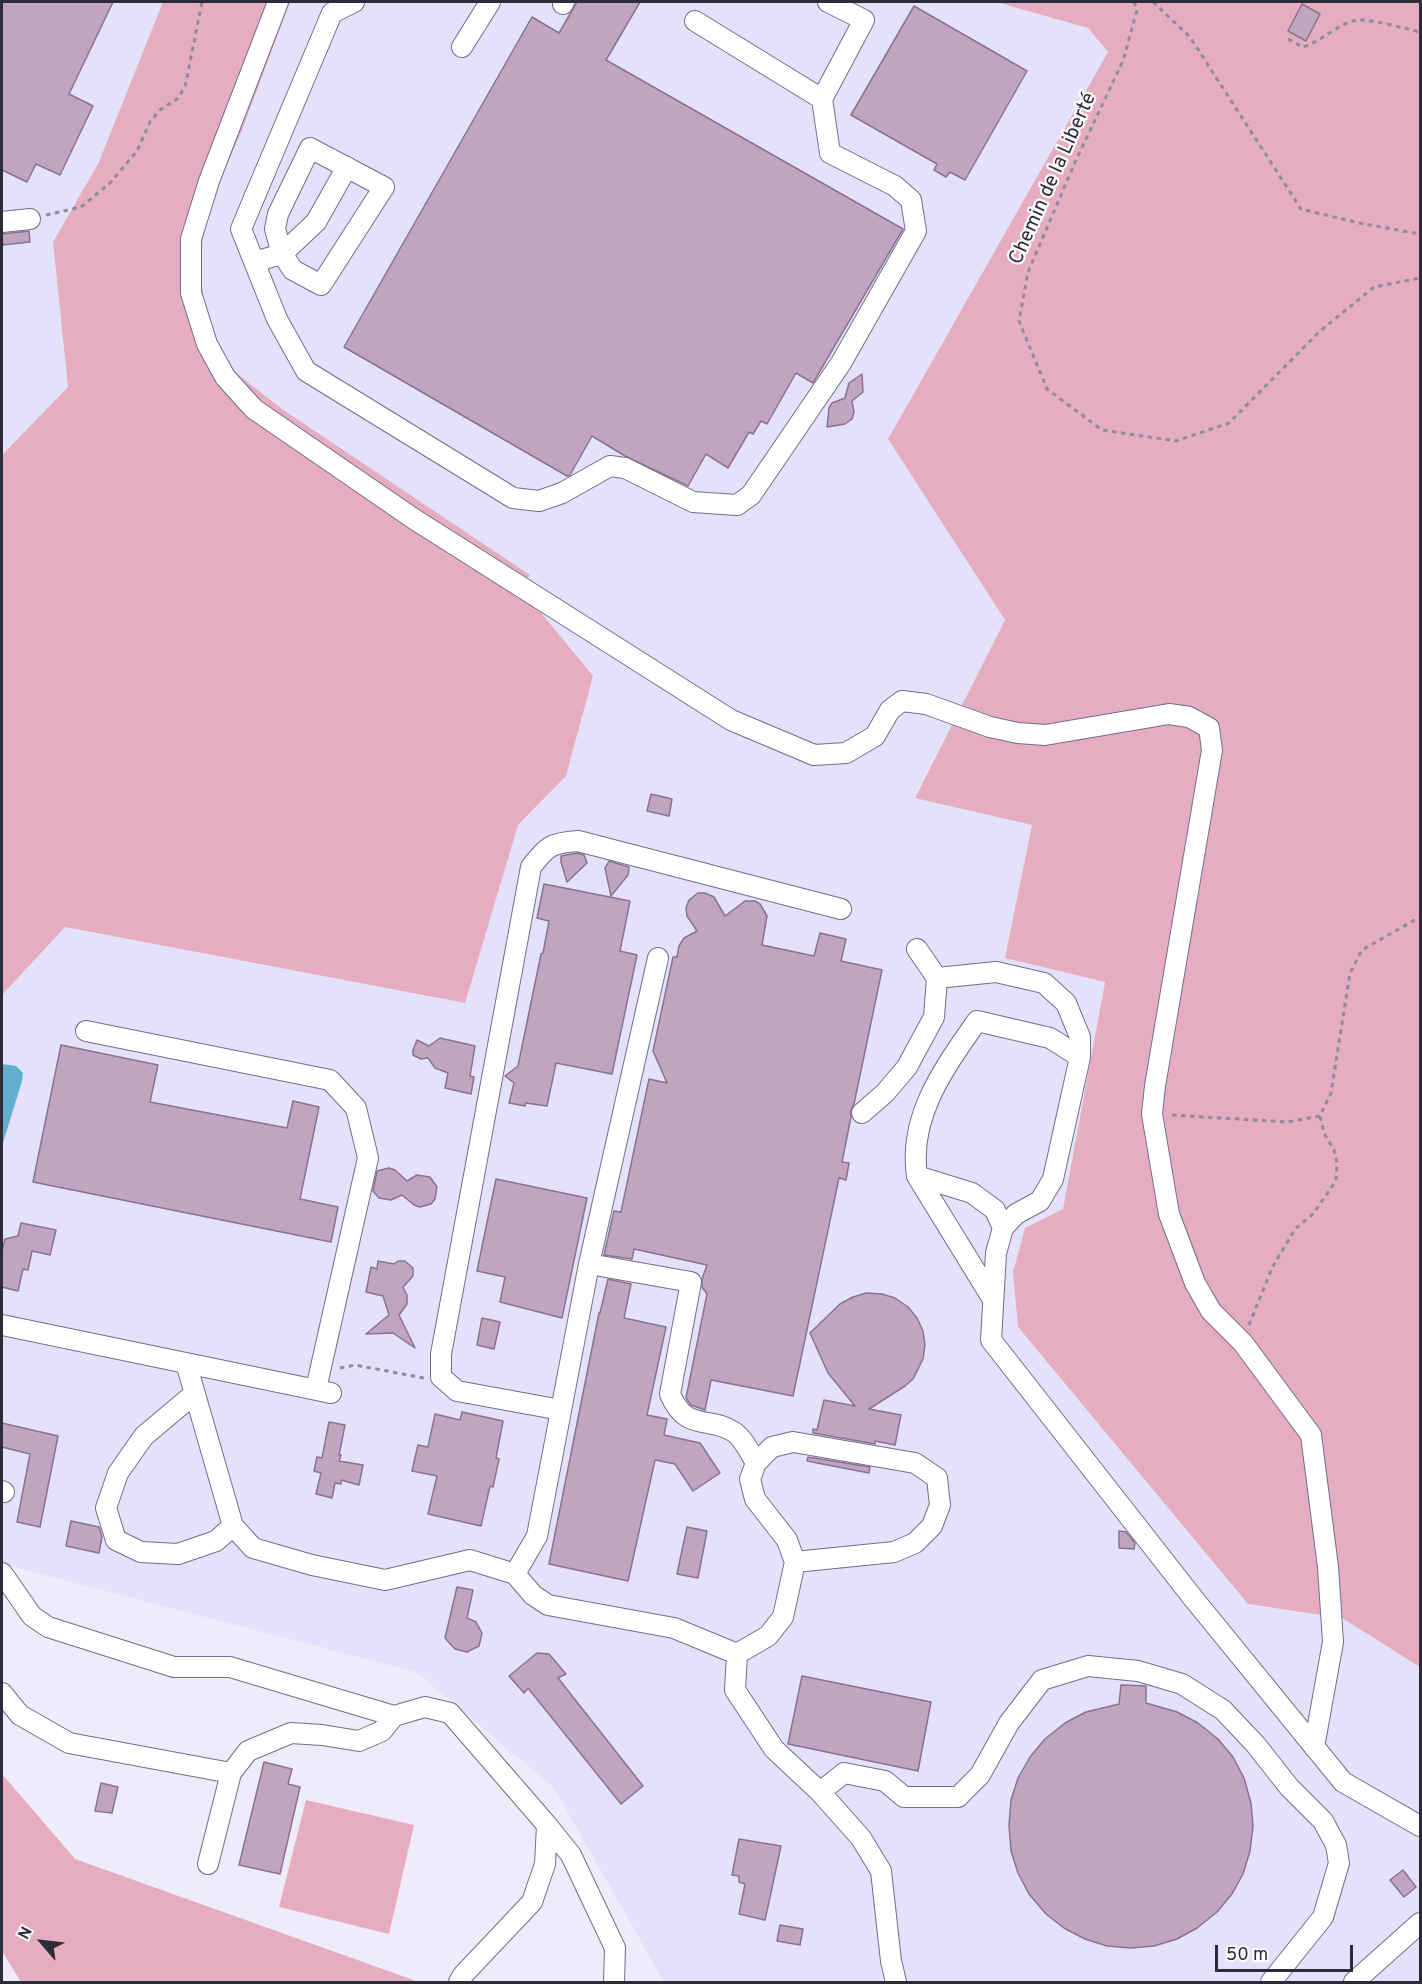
<!DOCTYPE html>
<meta charset="utf-8">
<style>
body{margin:0}
#map{position:relative;width:1422px;height:1984px;overflow:hidden;background:#eeecfb;font-family:Overpass,sans-serif}
canvas{display:block}
.frame{position:absolute;inset:0;border:3px solid #2d2b39;pointer-events:none}
.north{position:absolute;left:12px;top:1912px;width:60px;height:60px;-webkit-text-stroke:4px #fbfbfb;paint-order:stroke;rotate:298deg;font-size:16px;font-weight:700;line-height:24px;text-align:center;color:#2d2b39}
.north::after{content:'';display:block;margin:auto;width:21px;height:27px;background:#2d2b39;clip-path:polygon(50% 0,100% 100%,50% 72%,0 100%)}
.scale{position:absolute;left:1215px;top:1945px;width:138px;height:27px;box-sizing:border-box;border:3px solid #2d2b39;border-top:0;padding-left:8px;font-size:18px;line-height:21px;white-space:nowrap;color:#2d2b39;-webkit-text-stroke:4px #fbfbfb;paint-order:stroke}
</style>
<div id="map">
<canvas width="1422" height="1984"></canvas>
<div class="frame"></div>
<div class="north">N</div>
<div class="scale">50 m</div>
</div>
<script>
const c = document.querySelector('canvas').getContext('2d');
c.lineJoin = 'round';
function paint(path, color) {
  c.fillStyle = color;
  c.fill(path, 'evenodd');
}
function trace(path, color, width, dash) {
  c.strokeStyle = color;
  c.lineWidth = width;
  c.lineCap = dash ? 'butt' : 'round';
  c.setLineDash(dash || []);
  c.stroke(path);
}
function label(font, color, halo, rows, align = 'center') {
  c.font = font + ' Overpass,sans-serif';
  c.lineWidth = 4.5;
  c.setLineDash([]);
  c.textBaseline = 'middle';
  c.strokeStyle = halo;
  c.fillStyle = color;
  for (const [text, x, y, turn = 0] of rows) {
    c.save();
    c.translate(x, y);
    c.rotate((+turn || 0) * Math.PI / 180);
    c.textAlign = isNaN(turn) ? turn : align;
    if (halo) c.strokeText(text, 0, 0);
    c.fillText(text, 0, 0);
    c.restore();
  }
}
paint(new Path2D(`
 M2 2H163L98 164 53 242 68 387 2 455Z
 M290 2H996L1088 28 1108 52 888 439 1005 620 915 797 1032 825 1006 958 1105 982 1063 1209 1025 1228 1013 1272 1018 1327 1248 1604 1342 1618 1420 1667V1982H664L554 1788 416 1672 2 1564V995L64 927 464 1003 518 825 566 776 593 676 520 587 529 574 282 409 236 373 218 342 206 308 200 275 203 237 216 190 242 130Z`), '#e4e1fb');
paint(new Path2D(`
 M163 2H290L242 130 216 190 203 237 200 275 206 308 218 342 236 373 282 409 530 575 520 587 593 676 566 776 518 825 465 1003 65 927 2 995V455L68 387 53 242 98 164Z
 M996 2H1420V1667L1342 1618 1248 1604 1018 1327 1013 1272 1025 1228 1063 1209 1105 982 1005 958 1032 825 915 798 1005 620 888 439 1108 52 1088 28Z
 M2 1774 75 1859 419 1982H21L2 1951Z
 M306 1800 414 1825 389 1934 279 1907Z`), '#e5adbf');
paint(new Path2D(`
 M2 1064 16 1066 23 1073 22 1081 2 1146Z`), '#62aecc');
const building = new Path2D(`
 M2 2H113L69 94 93 106 60 175 36 164 27 182 2 170Z
 M577 2H640L606 60 903 229 813 383 796 373 767 424 761 421 753 434 749 432 728 468 706 454 688 486 625 456 592 436 570 475 567 476 344 347 532 17 559 33Z
 M1302 4 1320 14 1306 41 1288 31Z
 M914 6 1027 71 965 180 950 172 946 177 934 170 937 164 851 115Z
 M29 231 30 242 3 245 2 234Z
 M862 374 863 392 852 401 854 412 852 419 845 424 827 427 829 408 832 403 845 398 849 383Z
 M651 794 672 799 669 816 647 811Z
 M577 853 584 855 587 863 567 882 561 862V856Z
 M609 861 629 867V869L628 875 611 896 605 868Z
 M544 884 630 901 620 951 637 955 612 1074 556 1063 547 1106 526 1103 525 1106 509 1103 514 1083 505 1076 518 1066 541 954 543 953 549 921 537 918Z
 M698 893H705L714 897 725 916 745 901H755L760 904 767 916 762 945 814 956 820 933 846 939 841 961 882 970 854 1104 851 1110V1117L842 1162 849 1163 846 1180 839 1178 793 1396 711 1380 705 1410 691 1405 686 1398 707 1294 702 1287V1279L707 1265 634 1249 632 1259 604 1255 614 1211 621 1212 649 1079 667 1083 653 1051 673 957H677L679 946 684 938 697 931 687 916 686 908 689 900Z
 M440 1038 475 1046 470 1076 474 1077 471 1094 445 1088 448 1073 435 1068 428 1058 421 1059 413 1055V1050L417 1040 429 1046Z
 M61 1045 158 1065 150 1102 287 1128 293 1101 319 1107 300 1199 338 1207 331 1242 33 1182Z
 M389 1168 395 1170 407 1181 417 1175 430 1177 437 1187 435 1199 431 1204 420 1207 414 1205 402 1195 391 1200 379 1198 373 1191 377 1171Z
 M496 1179 587 1198 562 1318 500 1302 505 1277 477 1271Z
 M21 1223 56 1230 50 1255 32 1251 28 1270 23 1269 18 1291 2 1287V1250L5 1239 18 1236Z
 M378 1261 394 1264 398 1261H405L413 1268V1276L403 1287 407 1295V1304L399 1315 415 1348 393 1333 366 1334 389 1315 383 1296 366 1292 371 1267 377 1269Z
 M608 1279 631 1284 624 1318 666 1327 647 1415 667 1419 664 1435 700 1443 720 1473 693 1491 675 1464 655 1460 628 1581 549 1564 599 1313H600Z
 M866 1293 882 1294 895 1298 908 1307 917 1318 923 1331 925 1345 923 1359 913 1379 905 1386 869 1409 901 1415 895 1445 875 1441V1444L813 1433V1429L817 1430 824 1400 855 1406 828 1373 810 1333 840 1304 853 1297Z
 M482 1318 500 1322 494 1349 477 1345Z
 M462 1412 503 1421 496 1458 499 1459 493 1487 490 1486 481 1526 428 1514 437 1476 412 1471 418 1445 428 1447 435 1414 460 1420Z
 M329 1422 345 1425 339 1455H341L339 1461 363 1465 359 1485 341 1480V1484L335 1483 332 1498 316 1494 321 1473 314 1471 317 1457 322 1458Z
 M2 1423 58 1436 40 1527 17 1522 30 1454 2 1447Z
 M808 1457 870 1467 869 1473 807 1461Z
 M71 1521 99 1527 102 1537 99 1553 66 1546Z
 M687 1527 707 1531 698 1578 677 1574Z
 M1119 1531 1126 1532 1135 1543 1134 1549 1119 1548Z
 M457 1587 473 1590 467 1618 476 1622 482 1633 479 1646 467 1652 455 1649 445 1638Z
 M537 1653 549 1654 566 1674 558 1678 643 1786 621 1804 528 1688 524 1693 509 1676Z
 M802 1676 931 1702 918 1771 788 1744Z
 M1121 1685 1146 1686V1703L1177 1712 1198 1723 1218 1739 1233 1757 1244 1778 1251 1803 1253 1826 1250 1851 1243 1874 1232 1894 1217 1912 1197 1928 1177 1939 1154 1946 1131 1948 1107 1946 1085 1939 1064 1928 1046 1914 1029 1894 1018 1873 1011 1851 1009 1825 1011 1800 1018 1778 1030 1757 1045 1739 1065 1723 1086 1712 1119 1704Z
 M264 1762 292 1769 288 1784 300 1787 280 1874 239 1865Z
 M101 1783 118 1787 112 1813 95 1811Z
 M739 1839 781 1846 765 1920 739 1914 745 1884 739 1882V1876L732 1875Z
 M1403 1870 1416 1887 1404 1897 1390 1880Z
 M780 1925 803 1929 800 1945 777 1941Z`);
paint(building, '#c0a5c1');
trace(building, '#8c738d', 1.5);
const minor = new Path2D(`
 M278 2 209 181 191 239V293L207 344 225 377 254 409 414 519 731 720 814 755 846 753 875 736 890 710 902 701 926 704 990 727 1018 733 1045 735 1169 714 1189 717 1209 728 1212 750 1155 1086 1152 1114 1169 1214 1195 1283 1211 1311 1243 1343 1311 1435 1328 1567 1333 1642 1314 1747
 M354 2 332 13 241 229 277 319 306 371 513 498 539 501 562 493 610 466 625 468 693 502 737 505 751 495 841 363 916 231 911 200 895 186 830 153 822 99
 M563 4 564 2
 M695 21 822 99 864 20 828 2
 M462 47 490 2
 M310 148 384 187 321 285 293 270 282 254 275 229 278 214Z
 M2 222 30 219
 M254 262 282 254 316 222 347 167
 M917 949 937 978
 M86 1031 330 1080 356 1108 368 1158 316 1389
 M862 1113 885 1093 907 1067 934 1017 937 978 996 972 1044 983 1066 1003 1080 1037V1057L1053 1179 1040 1201 1016 1214 1003 1228 996 1253 991 1340 1193 1598 1343 1782 1420 1826
 M917 1176 972 1193 995 1210 1003 1228
 M589 1264 691 1282 670 1394C686 1433 709 1415 734 1432 744 1439 750 1453 756 1463
 M992 1298 917 1176C908 1116 945 1067 977 1021L1050 1038 1080 1057
 M2 1325 331 1393
 M186 1363 233 1526 253 1548 312 1565 385 1580 470 1560 515 1574 533 1595 548 1605 674 1628 737 1654 735 1690 774 1749 820 1792 861 1838 881 1871 891 1961 896 1982
 M194 1394 144 1436 118 1473 106 1508 116 1540 141 1552 178 1554 216 1541 233 1526
 M561 1410 457 1391 441 1377V1354L531 867C547 846 551 843 578 841L841 909
 M2 1491 4 1492
 M2 1573 32 1616 48 1627 174 1667H230L394 1716 425 1707 450 1713 547 1825 545 1864 532 1902 463 1975 459 1982
 M515 1574 537 1536 589 1264 658 958
 M737 1654 768 1636 783 1617 795 1562 787 1540 755 1499 750 1479 756 1463 772 1447 793 1442 915 1463 937 1478 940 1505 932 1526 915 1543 894 1552 795 1562
 M2 1693 20 1715 69 1743 231 1773
 M820 1792 844 1773 885 1781 904 1797H958L980 1775 1009 1723 1042 1680 1088 1666 1138 1671 1182 1684 1223 1710 1256 1745 1289 1787 1323 1821 1336 1845 1339 1863 1323 1917 1271 1982
 M547 1825 571 1855 615 1948 614 1982
 M208 1864 231 1773 248 1751 291 1733 322 1735 359 1741 382 1731 394 1716
 M1354 1982 1420 1923`);
trace(minor, '#726d8d', 22);
trace(new Path2D(`
 M1134 2 1137 10 1123 61 1076 160 1028 272 1019 321 1047 389 1102 430 1176 441 1229 423 1319 332 1374 287 1420 278
 M1153 2 1190 37 1301 209 1359 223 1420 234
 M1288 39 1303 47C1321 42 1341 21 1359 20 1371 19 1407 29 1420 32
 M46 215 81 207 110 183 137 151 150 122 160 110 177 99 185 87 202 2
 M1172 1115 1287 1122 1320 1116 1331 1093 1350 973 1362 950 1420 917
 M1249 1325 1272 1268 1295 1229 1313 1214 1336 1181 1337 1163 1334 1150 1324 1133 1320 1116
 M340 1368 355 1365 424 1378`), '#8f8d9c', 3, [4.5, 4.5]);
trace(minor, '#fff', 20);
label('20px', '#2d2b39', '#fbfbfb', [
 ["Chemin de la Liberté",1054,179,-66]
]);
</script>
